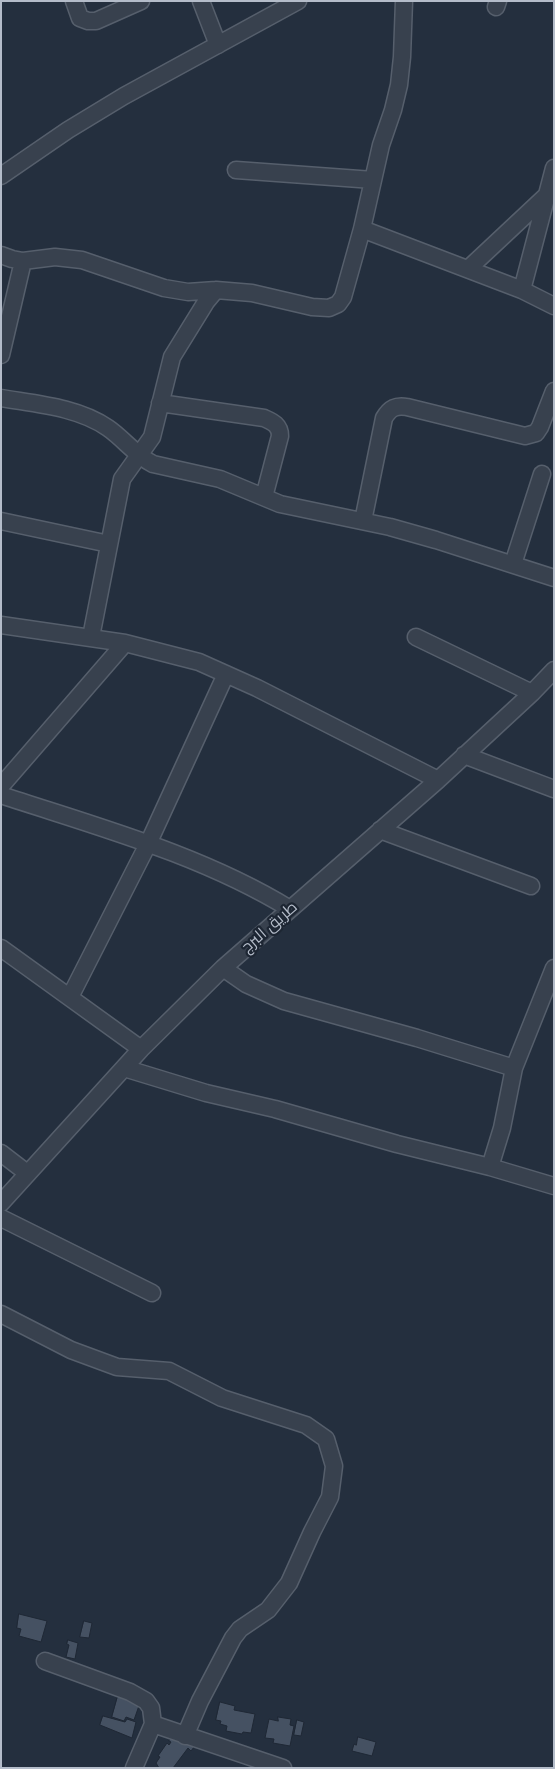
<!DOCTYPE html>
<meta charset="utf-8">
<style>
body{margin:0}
#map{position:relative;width:555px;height:1769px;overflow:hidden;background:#242f3e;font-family:Lato,sans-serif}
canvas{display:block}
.frame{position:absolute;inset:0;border:2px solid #b4bcc9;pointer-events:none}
</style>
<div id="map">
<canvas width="555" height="1769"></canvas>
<div class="frame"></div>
</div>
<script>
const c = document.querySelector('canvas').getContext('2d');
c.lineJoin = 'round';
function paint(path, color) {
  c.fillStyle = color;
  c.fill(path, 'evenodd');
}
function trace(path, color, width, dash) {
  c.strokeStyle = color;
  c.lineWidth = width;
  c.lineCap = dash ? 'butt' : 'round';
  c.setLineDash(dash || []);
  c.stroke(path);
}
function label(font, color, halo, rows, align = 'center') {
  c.font = font + ' Lato,Cairo,sans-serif';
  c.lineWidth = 4.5;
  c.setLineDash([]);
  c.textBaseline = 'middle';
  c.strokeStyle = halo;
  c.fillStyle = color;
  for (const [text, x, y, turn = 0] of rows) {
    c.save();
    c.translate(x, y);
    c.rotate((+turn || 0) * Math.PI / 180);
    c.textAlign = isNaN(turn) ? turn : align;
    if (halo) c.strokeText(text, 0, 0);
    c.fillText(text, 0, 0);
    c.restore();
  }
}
const building = new Path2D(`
 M19 1614 47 1621 41 1642 19 1636 21 1629 17 1628Z
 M84 1621 92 1623 89 1638 80 1637Z
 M68 1640 78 1643 75 1659 66 1657 69 1645 67 1644Z
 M119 1692 141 1700 134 1720 126 1717 124 1721 112 1717Z
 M220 1702 235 1706 234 1710 255 1714 251 1733 243 1732 242 1734 226 1731 227 1726 220 1724 221 1721 216 1720Z
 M103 1716 125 1722 127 1719 136 1722 132 1738 100 1725Z
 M278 1717 291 1719 290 1725 294 1726 290 1746 273 1743 274 1739 265 1738 269 1719 278 1721Z
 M297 1720 304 1722 301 1736 294 1735Z
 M172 1737 197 1743 191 1751 188 1748 173 1768H159L156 1763 160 1757 158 1756 167 1743 169 1745 171 1742 169 1741Z
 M358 1737 376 1742 372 1756 352 1751 354 1744 356 1745Z`);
paint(building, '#455162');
trace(building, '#1f2835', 1);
const minor = new Path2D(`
 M74 1 80 18 88 21H96L141 1
 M201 1 218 45
 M496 7 498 1
 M236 170 373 180
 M1 176 68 130 124 96 298 1
 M362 229 522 290 554 306
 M1 255 12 259 23 261 55 257 82 260 164 288 188 292 216 290 252 293 312 307 329 308 338 304 343 297 362 229 381 145 393 110 399 85 402 57 404 1
 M468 269 547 195
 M522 290 554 168
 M1 355 23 261
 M1 398C36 404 78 407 108 428 124 439 135 455 153 464L220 479 280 504 390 527 436 540 554 578
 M160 403 264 418C273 422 280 425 280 436L264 497
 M1 521 109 544
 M363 521 384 418C390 408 396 405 407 407L525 436 536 433 540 427 554 391
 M513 564 542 474
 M1 625 125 643 199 662 257 688 438 780
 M91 637 122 479 152 437 172 357 206 302 216 290
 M416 637 532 693
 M464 755 554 789
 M1 786 125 643
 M1 795C98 827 202 855 290 909
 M380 830 531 886
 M1 948 141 1049
 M223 968 246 984 284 1001 417 1038 514 1068
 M70 997 148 844 226 674
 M124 1068 206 1093 275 1109 397 1144 490 1167 554 1186
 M1 1153 27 1173
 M490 1167 502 1128 514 1068 554 968
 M1 1203 141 1049 223 968 438 780 532 693 554 670
 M1 1218 152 1293
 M1 1314 71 1350 117 1367 169 1371 222 1398 306 1425 326 1439 334 1466 330 1497 312 1532 289 1583 268 1610 240 1629 233 1638 200 1701 185 1736
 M45 1661 130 1692 146 1701 151 1708 153 1724 134 1768
 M153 1724 283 1768`);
trace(minor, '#565f6c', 19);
trace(minor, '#38414e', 16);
label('16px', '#b4bcc9', '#1d2633', [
 ["طريق البرج",269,927,-41]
]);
</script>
